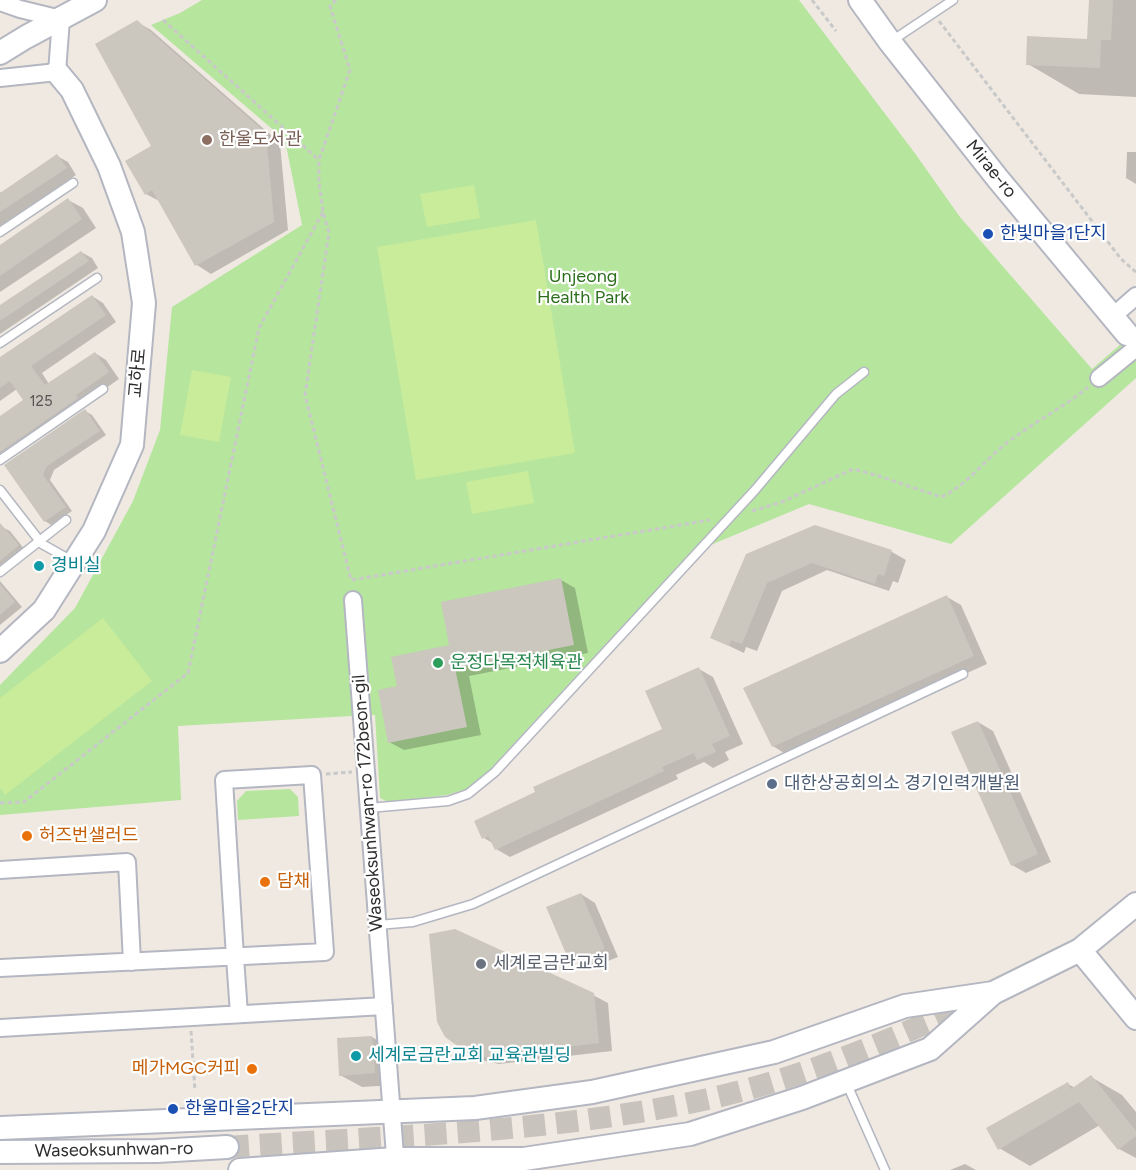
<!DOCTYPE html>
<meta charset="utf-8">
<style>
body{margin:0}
canvas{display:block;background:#efe9e1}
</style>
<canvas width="1136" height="1170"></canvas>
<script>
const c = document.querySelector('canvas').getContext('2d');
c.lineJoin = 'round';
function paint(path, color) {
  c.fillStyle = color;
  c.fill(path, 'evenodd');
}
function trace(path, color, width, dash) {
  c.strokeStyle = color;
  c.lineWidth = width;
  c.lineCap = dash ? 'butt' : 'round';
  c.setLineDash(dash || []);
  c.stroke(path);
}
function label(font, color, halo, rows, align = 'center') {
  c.font = font + ' Figtree,"Noto Sans KR",sans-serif';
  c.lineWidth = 4.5;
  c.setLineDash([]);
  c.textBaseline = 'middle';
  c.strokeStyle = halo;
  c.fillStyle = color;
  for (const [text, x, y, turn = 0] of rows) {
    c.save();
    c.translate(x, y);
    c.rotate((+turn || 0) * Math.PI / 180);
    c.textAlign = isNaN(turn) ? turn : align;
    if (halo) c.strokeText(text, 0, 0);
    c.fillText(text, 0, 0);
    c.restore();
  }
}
paint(new Path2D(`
 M202 0H799L914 152 960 217 1092 369 1136 331V378L951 544 809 504 689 554 483 777 467 789 447 795 388 802 380 798 375 715 351 716 178 726 181 800 0 815V685L75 608 133 501 160 430 172 307 302 225 285 140 151 25 180 13Z
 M290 789 298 797 299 816 238 820 237 801 246 791Z`), '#b6e59e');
paint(new Path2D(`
 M474 185 480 218 427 227 420 194Z
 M536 220 575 453 416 480 377 247Z
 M192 370 231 377 219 442 180 435Z
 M528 471 534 503 472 514 466 482Z
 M103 618 152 681 5 795 0 788V698Z`), '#c9ec9a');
paint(new Path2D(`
 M1090 0H1136V97L1079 94 1028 64 1088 41Z
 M137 22 151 30 280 143 288 230 211 274 197 265 161 202 146 194 153 147Z
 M1127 152H1136V184L1126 178Z
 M57 156 68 162 76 175 0 226V192L2 193Z
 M68 200 83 208 96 228 0 292V247Z
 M81 252 92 258 98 268 0 334V307Z
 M92 296 103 303 116 322 42 373 49 384 95 353 106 360 119 379 86 402 88 405 8 460 2 456 0 457V417L25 400 17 389 0 401V359Z
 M85 411 92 415 106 435 54 470 50 480 72 511 51 525 45 521 6 466Z
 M815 526 892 552 906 560 898 583 893 581 889 591 827 570 782 591 757 651 746 647 744 653 712 638Z
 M2 527 10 531 25 550 0 570V529Z
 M561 580 575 588 588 653 469 676 481 735 404 750 389 742 399 688 451 646Z
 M0 581 22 607 0 625Z
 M947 597 961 605 987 664 787 755 773 746Z
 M699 669 713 677 743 744 725 752 729 760 713 768 704 762 676 775 678 779 510 857 496 849 494 844 484 838 664 730Z
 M978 722 993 731 1051 862 1026 873 1012 865Z
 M581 894 595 903 618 957 593 967 568 955Z
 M593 995 608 1003 612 1051 499 1064 485 1061 470 1053Z
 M372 1037 394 1050 396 1085 362 1087 340 1075Z
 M1091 1077 1122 1095 1136 1112V1158L1119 1149 1100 1125 1030 1166 999 1148 1068 1084 1075 1088Z
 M965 1164 976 1170H950Z`), '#0003');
paint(new Path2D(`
 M1089 0H1113L1111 40H1101L1100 68 1026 65 1027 36 1087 39Z
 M137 20 266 133 274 222 195 266 152 190 145 195 125 161 151 146 95 44Z
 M57 154 67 168 0 212V193Z
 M68 198 82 219 0 276V245Z
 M81 251 89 261 0 321V305Z
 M92 295 106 315 31 366 45 385 95 352 109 372 76 395 78 398 0 452V416L23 400 10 381 0 388V357Z
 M85 409 100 431 47 466 43 475 66 507 44 522 4 465Z
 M0 523 19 545 0 561Z
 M815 525 892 550 884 576 878 574 875 584 812 563 767 583 742 644 731 640 729 646 710 638 746 554Z
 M561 578 574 645 455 668 467 727 388 743 378 690 397 686 391 657 449 645 441 602Z
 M0 584 15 602 0 615Z
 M947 595 974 656 772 747 743 688Z
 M699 667 730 736 712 744 716 752 697 760 694 753 662 767 664 771 495 850 488 836 482 839 474 821 535 792 533 787 662 729 645 691Z
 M978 721 1038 854 1011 866 951 732Z
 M581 893 605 949 578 960 575 953 567 956 546 907Z
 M455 929 594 993 599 1043 484 1057 469 1054 445 1037 437 1022 429 934Z
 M372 1036 375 1073 339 1076 337 1038Z
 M1091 1075 1136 1131V1136L1118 1150 1079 1102 998 1150 986 1128 1068 1082 1071 1089Z`), '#cbc7bf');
trace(new Path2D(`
 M227 1147C387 1136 551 1133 708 1099 804 1078 896 1038 984 997`), '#c8c4bd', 22, [22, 11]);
const lane = new Path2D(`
 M890 42 953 0
 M0 232 73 183
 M0 343 97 278
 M0 460 103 389
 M0 490 42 544 74 562
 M0 572 66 520
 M369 808 448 801 468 794 495 772 755 490 836 394 864 372
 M378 925 413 922 473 904 963 674
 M846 1082 885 1170`);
const street = new Path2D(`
 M0 2 20 9 61 19 57 72 0 78
 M1112 317 1136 296
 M1099 378 1136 348
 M353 600 396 1169
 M0 870 127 862 132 962
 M0 968 325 952 312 775 224 780 235 957 239 1014
 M0 1028 384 1006`);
const secondary = new Path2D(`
 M860 0 890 42 998 179 1127 334
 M0 53 26 37 95 0
 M0 651 44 610 94 531 132 445 144 303 133 232 109 166 72 90 57 72
 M1080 950 1136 1018
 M0 1128 475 1108 592 1092 774 1052 905 1006 993 993
 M0 1152 157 1151 227 1147
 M240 1170 395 1159H524L690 1134 802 1098 930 1049 993 993 1080 950 1136 904`);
trace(lane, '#b4b7c1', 11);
trace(street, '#b4b7c1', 20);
trace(secondary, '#b4b7c1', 26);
trace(new Path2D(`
 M336 0 330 6 350 70 319 160V182L323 212 329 232 305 395 351 580 710 520
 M812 0 836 31
 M163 20 319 160
 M939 21 1121 259 1136 272
 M752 511 782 502 853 469 879 476 941 497C968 485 985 459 1008 442 1034 422 1063 408 1088 387
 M326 774 352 772
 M0 803 24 802 188 673 259 328 323 212
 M191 1031 195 1091`), '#c9c9c9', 3, [4.5, 3]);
trace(lane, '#fff', 8);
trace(street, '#fff', 16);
trace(secondary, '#fff', 22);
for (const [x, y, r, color] of [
 [207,140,6,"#8d6e63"],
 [988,234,6,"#1a4fb4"],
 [39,566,6,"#0f9aa8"],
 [438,663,6,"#2e9e5b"],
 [772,784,6,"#5c6f8a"],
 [27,836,6,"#e8710a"],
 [265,882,6,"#e8710a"],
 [481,964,6,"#6b7280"],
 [356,1056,6,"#0f9aa8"],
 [252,1069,6,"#e8710a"],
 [173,1109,6,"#1a4fb4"]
]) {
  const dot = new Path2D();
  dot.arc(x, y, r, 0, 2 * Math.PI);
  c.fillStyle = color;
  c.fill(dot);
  trace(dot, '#fff', 2);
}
label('15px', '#555452', null, [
 ["125",41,402]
]);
label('18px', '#785e54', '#fff', [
 ["한울도서관",219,140]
], 'left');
label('18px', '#2e2e2e', '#fff', [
 ["Mirae-ro",991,169,51],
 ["교하로",138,373,-85],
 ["Waseoksunhwan-ro 172beon-gil",368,803,-94],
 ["Waseoksunhwan-ro",114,1150,-1]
]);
label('18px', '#164399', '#fff', [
 ["한빛마을1단지",1000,234],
 ["한울마을2단지",185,1109]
], 'left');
label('18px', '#2c6e1b', '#fff', [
 ["Unjeong",583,277],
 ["Health Park",583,298]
]);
label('18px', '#0d838f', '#fff', [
 ["경비실",51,566],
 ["세계로금란교회 교육관빌딩",368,1056]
], 'left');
label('18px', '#27864d', '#fff', [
 ["운정다목적체육관",450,663]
], 'left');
label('18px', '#4e5e75', '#fff', [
 ["대한상공회의소 경기인력개발원",784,784]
], 'left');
label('18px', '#c56008', '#fff', [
 ["허즈번샐러드",39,836],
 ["담채",277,882],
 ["메가MGC커피",240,1069,"right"]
], 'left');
label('18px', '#5b616d', '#fff', [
 ["세계로금란교회",493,964]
], 'left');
</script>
